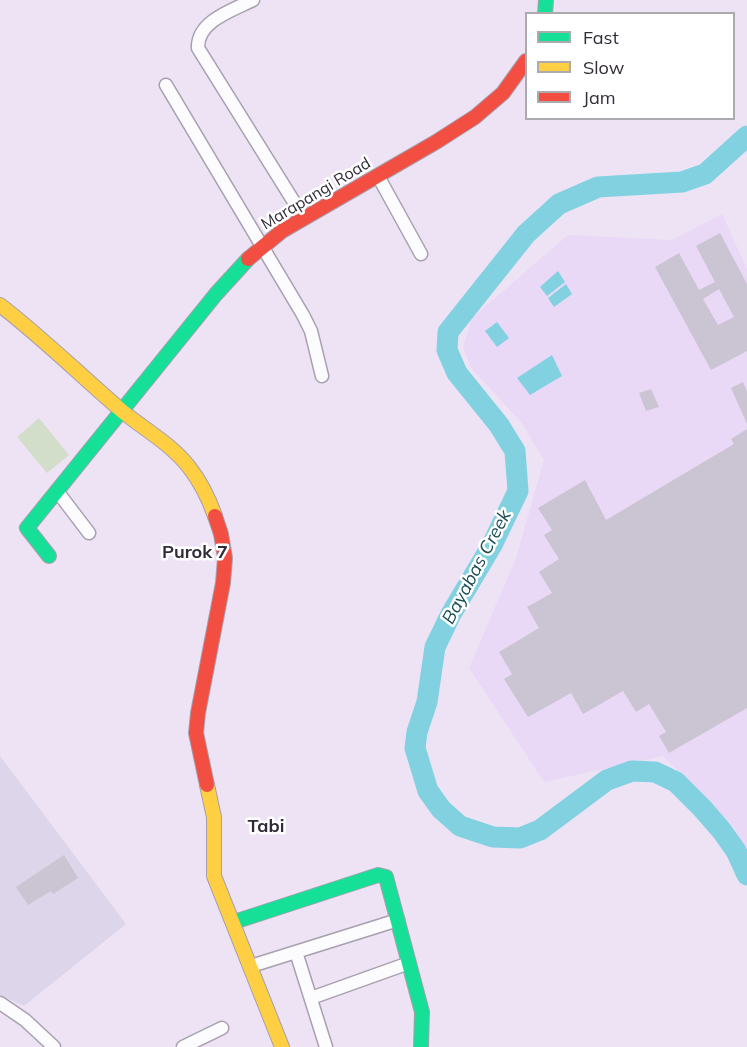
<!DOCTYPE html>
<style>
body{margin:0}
#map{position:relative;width:747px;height:1047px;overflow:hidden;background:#ede3f5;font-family:Mulish,sans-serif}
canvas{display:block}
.legend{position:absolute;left:525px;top:12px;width:210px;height:108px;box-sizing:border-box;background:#fff;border:2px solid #adaaaf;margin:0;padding:8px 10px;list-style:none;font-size:18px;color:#322b38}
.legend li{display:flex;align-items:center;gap:12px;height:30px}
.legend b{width:30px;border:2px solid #adaaaf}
</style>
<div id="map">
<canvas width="747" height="1047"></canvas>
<ul class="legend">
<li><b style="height:8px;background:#16e098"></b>Fast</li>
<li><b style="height:8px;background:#ffcf43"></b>Slow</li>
<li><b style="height:8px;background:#f24e42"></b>Jam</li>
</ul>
</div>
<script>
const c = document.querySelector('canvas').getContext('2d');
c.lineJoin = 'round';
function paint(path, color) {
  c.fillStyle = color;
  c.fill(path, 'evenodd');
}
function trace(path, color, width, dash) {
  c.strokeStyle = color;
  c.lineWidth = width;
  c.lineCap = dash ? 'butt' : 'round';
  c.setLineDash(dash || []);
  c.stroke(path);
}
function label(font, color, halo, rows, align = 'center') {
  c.font = font + ' Mulish,sans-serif';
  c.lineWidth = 5;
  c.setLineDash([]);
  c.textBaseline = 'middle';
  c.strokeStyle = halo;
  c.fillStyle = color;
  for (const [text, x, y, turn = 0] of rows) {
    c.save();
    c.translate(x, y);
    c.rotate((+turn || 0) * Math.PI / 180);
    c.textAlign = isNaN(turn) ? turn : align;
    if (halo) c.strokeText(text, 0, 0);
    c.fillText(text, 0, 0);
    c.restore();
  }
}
paint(new Path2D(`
 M722 214 747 269V855L734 827 663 756 544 782 469 668 516 558 544 460 521 422 471 368 463 347 472 318 568 235 672 240Z`), '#e9d9f6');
paint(new Path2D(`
 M0 756 126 924 24 1006 0 995Z`), '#ddd5e9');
paint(new Path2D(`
 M39 418 69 455 47 473 17 437Z`), '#d2ddca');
paint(new Path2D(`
 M558 271 565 282 547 296 540 287Z
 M566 284 572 294 554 307 548 298Z
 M497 322 509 338 497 347 485 331Z
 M552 355 562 376 530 395 517 378Z`), '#82d1e1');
trace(new Path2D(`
 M747 136 705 174 682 182 598 187 559 204 526 234 448 332 447 350 457 373 499 425 515 451 518 491 492 545 451 614 435 647 427 702 417 732 415 748 428 791 441 809 460 826 493 837 520 838 540 830 607 780 632 771 655 772 676 782 702 808 722 831 736 851 747 875`), '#82d1e1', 21);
paint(new Path2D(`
 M720 233 747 284V351L711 370 655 267 679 253 699 290 715 282 696 246ZM719 289 734 317 718 325 703 299Z
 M743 382 747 391V424L731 388Z
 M651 389 659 407 646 411 639 393Z
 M747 429V708L669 753 659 736 666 732 649 704 636 712 623 691 583 714 571 693 528 717 504 679 512 674 499 652 539 628 527 607 552 593 539 572 559 559 544 535 552 530 538 508 585 480 606 520 734 444 731 439Z
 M64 855 78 878 53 894 51 891 28 905 16 887Z`), '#cbc4d2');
const street = new Path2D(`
 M253 0C233 10 197 21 198 48L304 218
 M166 85 303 315 311 331 322 376
 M378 176 421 254
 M57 491 89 533
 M296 952 326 1047
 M251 966 398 920
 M311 998 409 963
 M0 1003 25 1020 54 1047
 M183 1047 222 1028`);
const fast = new Path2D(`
 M545 14 546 0
 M49 556 27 528 216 294 248 259
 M234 922 378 875 386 877 422 1012 421 1047`);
const slow = new Path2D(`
 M0 305C43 338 81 376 122 411 144 429 171 444 189 467 200 481 209 499 215 516
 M207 785 214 817V876L282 1047`);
const jam = new Path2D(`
 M248 259 282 231 436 142 475 117 503 93 526 61
 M207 785 196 733 198 713 223 583 225 558 221 534 215 516`);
trace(street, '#a7a0ad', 15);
trace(fast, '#a7a0ad', 16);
trace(slow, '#a7a0ad', 16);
trace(jam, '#a7a0ad', 16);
trace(street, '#fcfbfe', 12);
trace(fast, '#16e098', 14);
trace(slow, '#ffcf43', 14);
trace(jam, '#f24e42', 14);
label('16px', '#322b38', '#fff', [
 ["Marapangi Road",316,194,-31]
]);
label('bold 18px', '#322b38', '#fff', [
 ["Purok 7",195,553],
 ["Tabi",266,827]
]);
label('italic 18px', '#1a4d54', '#fff', [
 ["Bayabas Creek",477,567,-62]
]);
</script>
